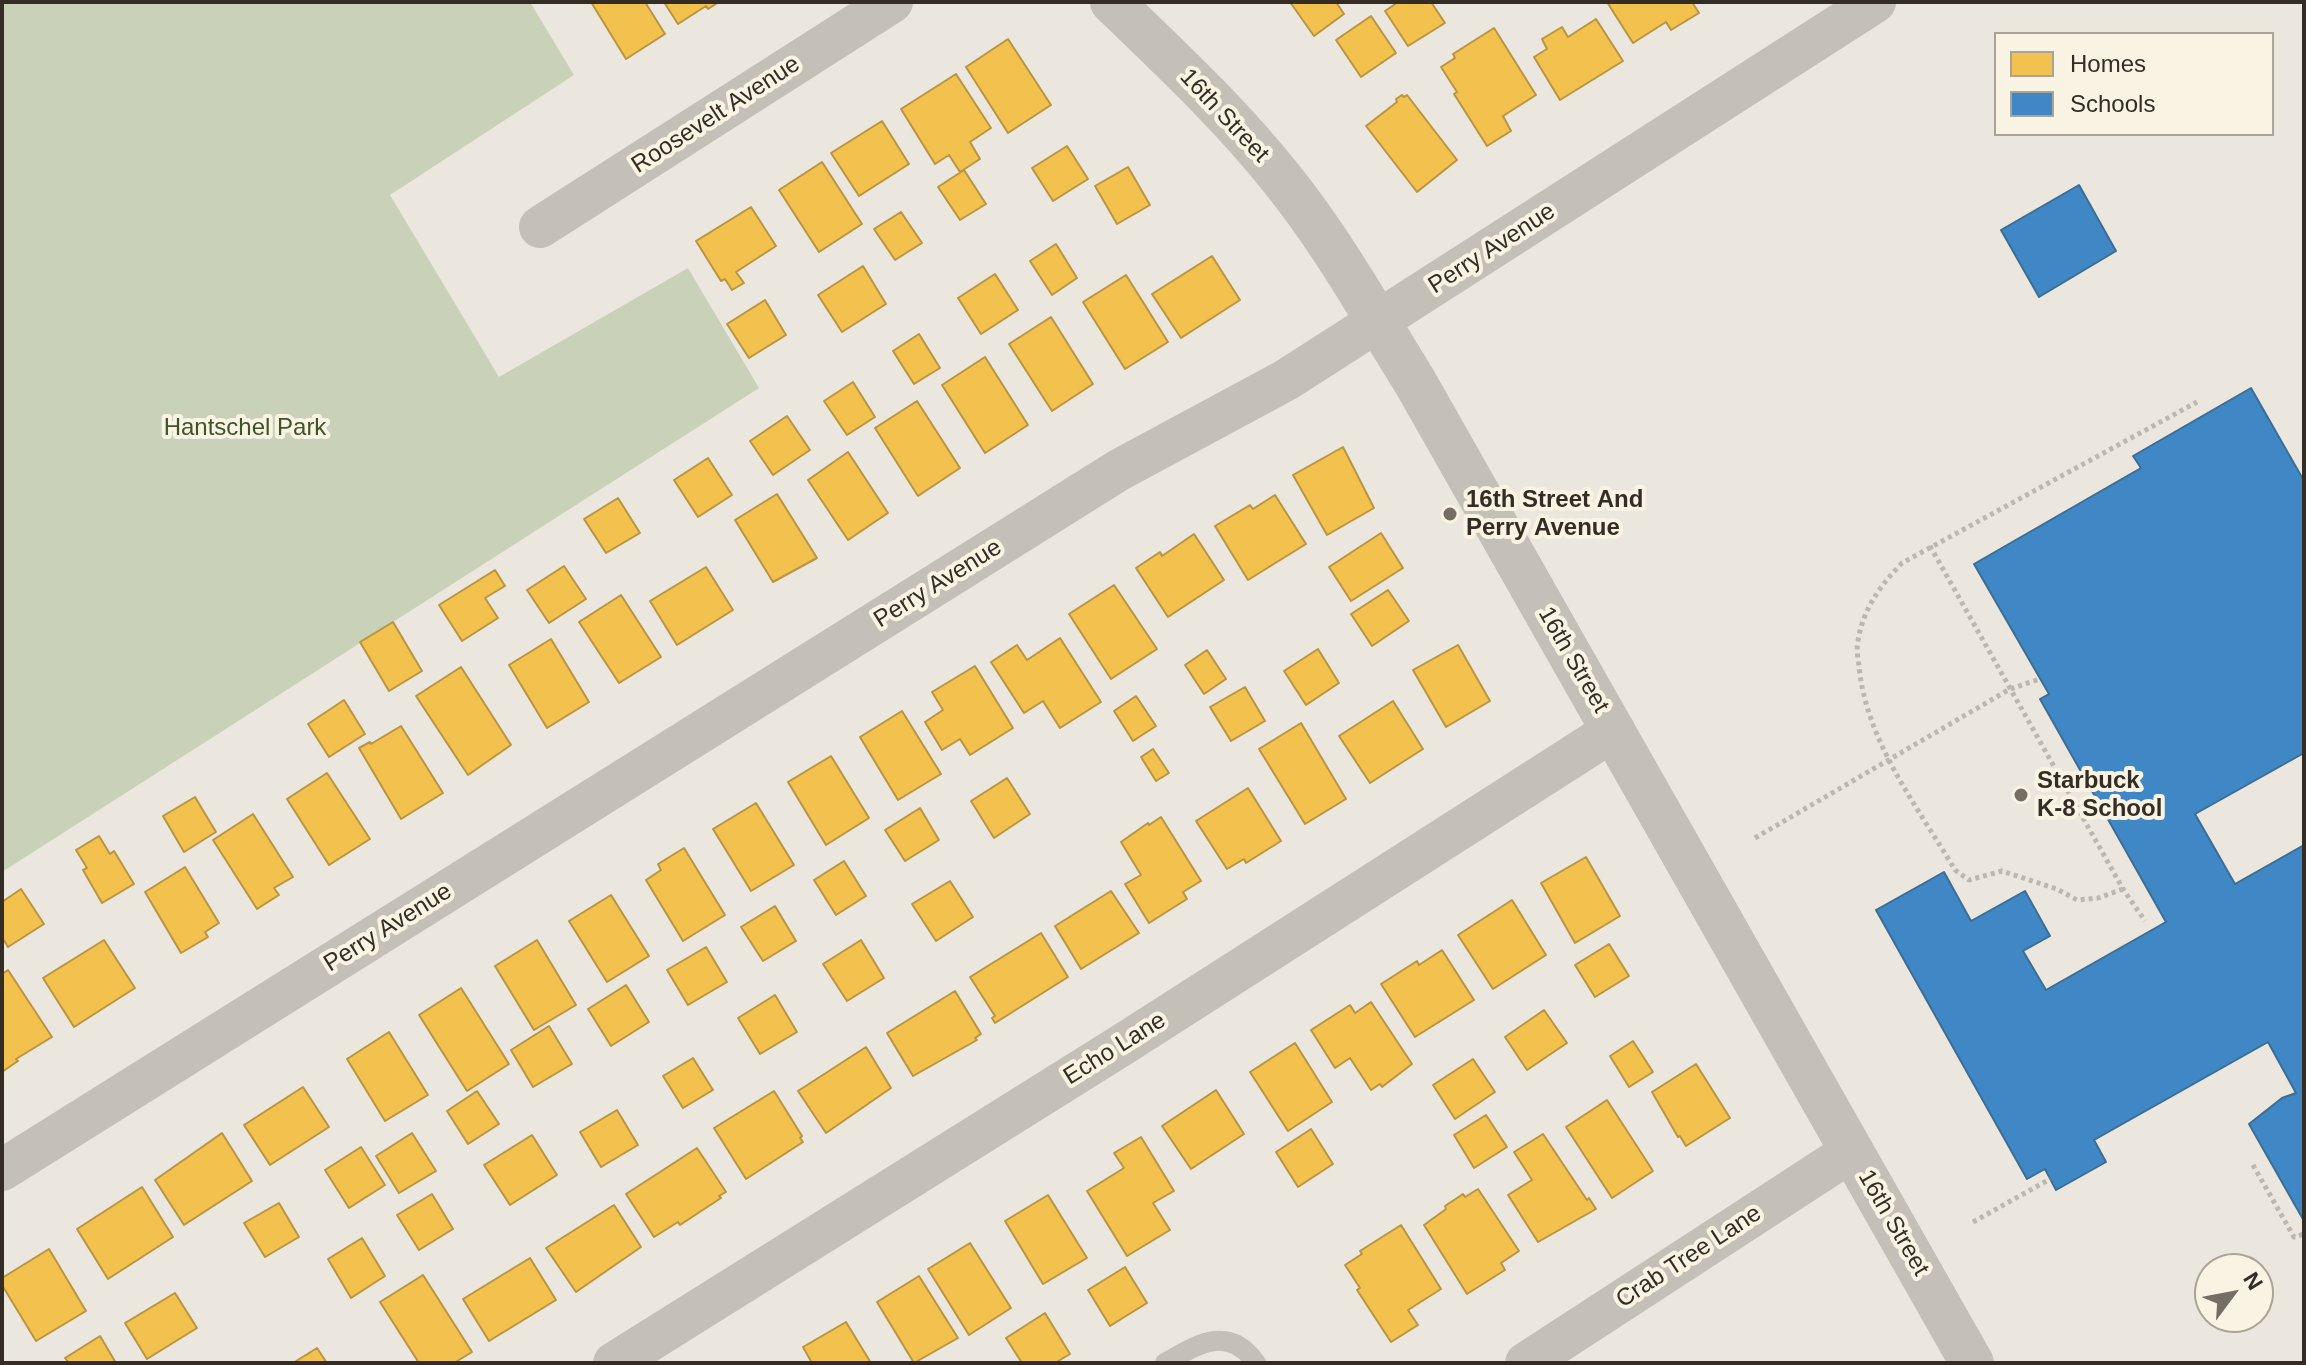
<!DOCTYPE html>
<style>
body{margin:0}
#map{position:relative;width:2306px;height:1365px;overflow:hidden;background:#ebe7de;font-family:Arial,sans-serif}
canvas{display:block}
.frame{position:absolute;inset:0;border:4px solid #342d26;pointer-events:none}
.legend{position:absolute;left:1994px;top:32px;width:280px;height:104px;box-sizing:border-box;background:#f9f3e4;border:2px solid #aaa498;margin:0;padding:10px 14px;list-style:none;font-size:24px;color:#342d26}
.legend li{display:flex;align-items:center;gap:16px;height:40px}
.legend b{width:40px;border:2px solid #aaa498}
.north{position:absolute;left:2194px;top:1253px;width:80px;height:80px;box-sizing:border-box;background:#f9f3e4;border:2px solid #aaa498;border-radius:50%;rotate:58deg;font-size:22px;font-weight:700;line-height:32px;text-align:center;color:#342d26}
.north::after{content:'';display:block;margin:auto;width:28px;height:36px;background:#746e66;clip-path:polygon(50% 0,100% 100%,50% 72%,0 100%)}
</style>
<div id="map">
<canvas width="2306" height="1365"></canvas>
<div class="frame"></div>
<ul class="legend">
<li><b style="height:22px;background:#f2c14e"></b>Homes</li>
<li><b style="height:22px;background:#3f88c5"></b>Schools</li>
</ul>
<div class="north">N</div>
</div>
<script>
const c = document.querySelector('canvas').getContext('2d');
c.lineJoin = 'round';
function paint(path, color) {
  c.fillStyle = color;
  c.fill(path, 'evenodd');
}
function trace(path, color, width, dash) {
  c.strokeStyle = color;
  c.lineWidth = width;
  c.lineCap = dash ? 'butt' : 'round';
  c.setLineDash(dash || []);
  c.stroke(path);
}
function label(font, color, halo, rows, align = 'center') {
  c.font = font + ' Arial,sans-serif';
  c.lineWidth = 8;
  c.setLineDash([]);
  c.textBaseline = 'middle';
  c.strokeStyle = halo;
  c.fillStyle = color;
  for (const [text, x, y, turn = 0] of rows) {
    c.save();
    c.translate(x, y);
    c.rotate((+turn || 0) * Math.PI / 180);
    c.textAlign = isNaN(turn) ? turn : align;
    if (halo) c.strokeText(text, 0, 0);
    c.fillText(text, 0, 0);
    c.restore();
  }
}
paint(new Path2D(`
 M2 2H530L574 75 390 195 499 377 688 268 759 388 2 872Z`), '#c9d2b8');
const homes = new Path2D(`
 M591 2H645L665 34 626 59Z
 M664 2H719L708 9 706 6 678 24Z
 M1290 2H1336L1344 14 1314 36Z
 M1398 2H1431L1445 23 1408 46 1385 11Z
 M1607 2H1692L1699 13 1671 30 1666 22 1633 43Z
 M1371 16 1396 53 1361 77 1336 40Z
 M1596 19 1623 61 1560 100 1534 57 1547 49 1542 39 1562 27 1568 37Z
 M1494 28 1536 95 1503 116 1511 131 1487 146 1454 94 1457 92 1441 67 1455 58 1453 54Z
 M1008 39 1051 105 1008 133 966 67Z
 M956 74 991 128 970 142 980 159 960 172 949 155 935 164 901 109Z
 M1402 95 1404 97 1407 95 1457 160 1417 192 1366 126 1397 102 1396 99Z
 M882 121 909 164 859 196 831 153Z
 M1067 146 1088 179 1053 201 1032 168Z
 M822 162 862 224 819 252 779 190Z
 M1128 167 1150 205 1117 224 1095 186Z
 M964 170 986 204 960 220 938 187Z
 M751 207 776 246 736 272 744 283 732 290 725 279 721 281 696 241Z
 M901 212 922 243 895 260 874 229Z
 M1056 244 1077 278 1052 295 1030 261Z
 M1212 256 1240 300 1181 338 1152 294Z
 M863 266 886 304 842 332 818 295Z
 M995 274 1018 310 981 334 958 298Z
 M1126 275 1168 342 1125 369 1083 302Z
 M765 300 786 335 749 358 727 324Z
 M1051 317 1093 384 1052 411 1009 344Z
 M919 334 940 368 914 384 893 351Z
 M985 357 1028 425 985 453 942 385Z
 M853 382 875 417 847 435 824 401Z
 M917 401 960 468 918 496 875 428Z
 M787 416 810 450 773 475 750 441Z
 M1343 447 1374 508 1327 535 1293 475Z
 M848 452 888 513 848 540 808 480Z
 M708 458 732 495 698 517 674 480Z
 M777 494 817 558 773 582 735 520Z
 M1275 495 1306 544 1248 580 1215 526 1250 505 1253 509Z
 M618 498 640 533 606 553 584 519Z
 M1381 533 1403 568 1351 601 1329 567Z
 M1194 534 1224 580 1168 617 1136 568 1160 552 1162 556Z
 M564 566 586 599 549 623 527 590Z
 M706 567 733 610 677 645 650 601Z
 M495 570 505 586 485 598 498 618 462 641 439 605Z
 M1114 585 1157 649 1111 679 1069 614Z
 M1388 590 1409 621 1372 646 1351 614Z
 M621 595 661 657 619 683 579 622Z
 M393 622 422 671 389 691 360 642Z
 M1060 638 1101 702 1060 728 1043 701 1024 713 991 662 1017 645 1027 660Z
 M551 639 589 702 547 728 509 665Z
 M1458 645 1490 701 1446 727 1413 670Z
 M1318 649 1339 683 1306 705 1284 671Z
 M1207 650 1226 679 1204 694 1185 665Z
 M975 666 1013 728 970 755 960 739 942 750 925 722 943 710 932 692Z
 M461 667 511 745 468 775 416 696Z
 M1245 687 1265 721 1231 741 1210 707Z
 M1136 696 1156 726 1133 741 1114 711Z
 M344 700 365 734 329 757 308 724Z
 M1393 701 1423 749 1370 783 1339 736Z
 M902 711 941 774 898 800 860 737Z
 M1301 723 1346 799 1305 824 1259 749Z
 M401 726 443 793 401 819 359 748 370 742 371 744Z
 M1153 749 1169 773 1156 781 1141 757Z
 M831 756 869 818 826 845 788 782Z
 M327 773 370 839 329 865 287 799Z
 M1007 778 1030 814 994 838 971 801Z
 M1248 788 1281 841 1246 863 1244 859 1227 869 1196 821Z
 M195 797 216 832 184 852 163 816Z
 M756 803 794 865 751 891 713 829Z
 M920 808 939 840 905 861 885 830Z
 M253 814 293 877 274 888 279 895 257 909 213 840Z
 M1161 817 1201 881 1183 892 1187 899 1149 923 1125 884 1141 875 1121 842 1148 823 1149 825Z
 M99 836 110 854 114 851 134 884 102 903 83 870 87 868 76 850Z
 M684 848 725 915 683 941 646 880 661 870 658 864Z
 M1586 857 1620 916 1575 943 1541 883Z
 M844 861 866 896 836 915 814 880Z
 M185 867 219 923 205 932 208 937 181 953 145 892Z
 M950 881 973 917 936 941 912 904Z
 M21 889 44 924 8 947 2 937V902Z
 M1111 891 1139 933 1081 969 1055 926Z
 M611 895 649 956 607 982 569 921Z
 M1512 900 1546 955 1493 989 1458 935Z
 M775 906 796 941 763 961 741 927Z
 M1041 933 1068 977 995 1023 992 1018 995 1016 970 977Z
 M104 940 135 988 74 1027 43 978Z
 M537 940 576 1005 534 1030 495 966Z
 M861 940 884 978 847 1001 823 964Z
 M1609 944 1629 976 1595 997 1575 965Z
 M706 947 727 982 688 1005 667 970Z
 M1442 950 1474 1000 1415 1037 1381 984 1417 961 1419 965Z
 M8 970 52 1037 16 1059 18 1061 2 1072V974Z
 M626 985 649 1022 611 1046 588 1009Z
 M461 988 509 1064 467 1091 419 1015Z
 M955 991 981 1034 975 1038 977 1040 913 1076 887 1033Z
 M775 995 797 1032 760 1054 738 1018Z
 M1371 1002 1412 1064 1382 1087 1380 1084 1371 1090 1350 1058 1335 1068 1311 1030 1350 1005 1355 1013Z
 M1544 1010 1567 1043 1527 1070 1505 1037Z
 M549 1026 572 1064 533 1087 511 1050Z
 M389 1032 428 1095 385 1121 347 1059Z
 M1633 1041 1653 1072 1629 1087 1610 1056Z
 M1295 1043 1332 1102 1288 1131 1250 1072Z
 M866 1047 891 1088 826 1133 798 1091Z
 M693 1058 713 1090 683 1108 663 1076Z
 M1473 1059 1495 1092 1455 1119 1433 1085Z
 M1696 1064 1730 1118 1686 1146 1680 1136 1678 1137 1652 1092Z
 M303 1087 329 1127 270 1165 244 1125Z
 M1216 1090 1244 1134 1191 1169 1162 1126Z
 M477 1091 499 1124 468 1144 447 1111Z
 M774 1091 802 1136 800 1138 803 1142 746 1179 714 1128Z
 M1607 1100 1653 1171 1612 1198 1566 1127Z
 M617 1110 638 1145 601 1167 580 1132Z
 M1486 1115 1507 1147 1474 1168 1454 1135Z
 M1311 1129 1333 1164 1298 1187 1276 1152Z
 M222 1133 252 1181 184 1225 155 1180Z
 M412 1133 436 1171 399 1193 376 1156Z
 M1543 1134 1587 1200 1589 1198 1596 1209 1538 1242 1508 1195 1532 1180 1514 1152Z
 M532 1135 557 1175 510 1205 484 1165Z
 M1141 1137 1174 1191 1153 1203 1170 1230 1127 1256 1087 1191 1124 1168 1114 1153Z
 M361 1147 385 1185 349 1208 325 1170Z
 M697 1148 726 1192 719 1196 721 1198 680 1225 678 1222 654 1237 626 1194Z
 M142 1187 173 1237 108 1279 77 1229Z
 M1478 1189 1519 1251 1501 1263 1505 1270 1467 1294 1424 1225 1446 1209 1445 1206 1463 1194 1465 1197Z
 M432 1194 453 1229 419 1250 397 1215Z
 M1048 1195 1087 1258 1043 1284 1005 1221Z
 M279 1203 299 1237 265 1257 244 1223Z
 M614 1205 641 1247 576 1292 546 1248Z
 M1401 1225 1441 1289 1408 1310 1418 1325 1391 1342 1357 1290 1360 1288 1345 1265 1362 1254 1360 1251Z
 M362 1238 385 1276 351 1298 328 1259Z
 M970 1243 1011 1308 969 1335 928 1269Z
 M49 1249 86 1311 36 1341 2 1285V1278Z
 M530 1258 556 1300 489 1341 463 1299Z
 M1125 1267 1147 1303 1110 1326 1088 1290Z
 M423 1275 472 1352 454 1363H419L380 1302Z
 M919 1276 958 1338 914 1363 877 1302Z
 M175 1293 197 1328 147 1359 125 1323Z
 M1045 1313 1070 1354 1055 1363H1022L1006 1338Z
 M846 1322 871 1363H812L803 1347Z
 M100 1336 116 1363H69L65 1358Z
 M317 1348 327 1363H293Z`);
paint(homes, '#f2c14e');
trace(homes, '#b99542', 2);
const schools = new Path2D(`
 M2079 185 2116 251 2039 297 2001 230Z
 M2251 388 2304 481V753L2195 814 2235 884 2304 845V1221L2249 1124 2282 1098 2296 1093 2268 1042 2094 1140 2106 1162 2056 1190 2045 1169 2027 1179 1876 910 1944 872 1971 921 2025 891 2050 936 2023 951 2046 990 2166 922 2040 699 2049 694 1974 564 2141 468 2133 456Z`);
paint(schools, '#3f88c5');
trace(schools, '#3c6d95', 2);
trace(new Path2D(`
 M1930 546 2123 889 2145 921
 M1755 838 2010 689 2040 679
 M2123 889 2098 898 2077 900 2057 889 2002 871 1969 880 1955 870C1917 806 1866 741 1859 666 1858 658 1856 649 1858 641 1863 609 1880 586 1902 563L2197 402
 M2253 1165 2294 1237 2304 1234
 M1973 1222 2050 1179`), '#bdb7af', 5, [4, 4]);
trace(new Path2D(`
 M1165 1363C1198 1344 1229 1324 1256 1363`), '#c4bfb7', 20);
trace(new Path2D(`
 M540 227 892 2
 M2 1170 1119 470 1286 380 1875 2
 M614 1363 1125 1043 1614 730
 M1526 1363 1852 1151`), '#c4bfb7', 42);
trace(new Path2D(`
 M1112 2C1171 59 1230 114 1281 178 1332 241 1372 313 1415 382L1972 1363`), '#c4bfb7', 44);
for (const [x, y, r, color] of [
 [1450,514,8,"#746e66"],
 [2021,795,8,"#746e66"]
]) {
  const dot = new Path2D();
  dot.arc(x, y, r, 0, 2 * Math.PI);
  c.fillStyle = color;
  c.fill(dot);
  trace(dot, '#f9f3e4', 3);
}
label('24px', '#342d26', '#f9f3e4', [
 ["Roosevelt Avenue",716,115,-33],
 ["16th Street",1224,116,47],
 ["Perry Avenue",1492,249,-33],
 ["Perry Avenue",938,584,-32],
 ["16th Street",1573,660,60],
 ["Perry Avenue",388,928,-32],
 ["Echo Lane",1115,1049,-32],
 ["16th Street",1893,1223,60],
 ["Crab Tree Lane",1689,1257,-33]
]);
label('24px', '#3d5329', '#f9f3e4', [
 ["Hantschel Park",245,428]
]);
label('bold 24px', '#342d26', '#f9f3e4', [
 ["16th Street And",1466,500],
 ["Perry Avenue",1466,528],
 ["Starbuck",2037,781],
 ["K-8 School",2037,809]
], 'left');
</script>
